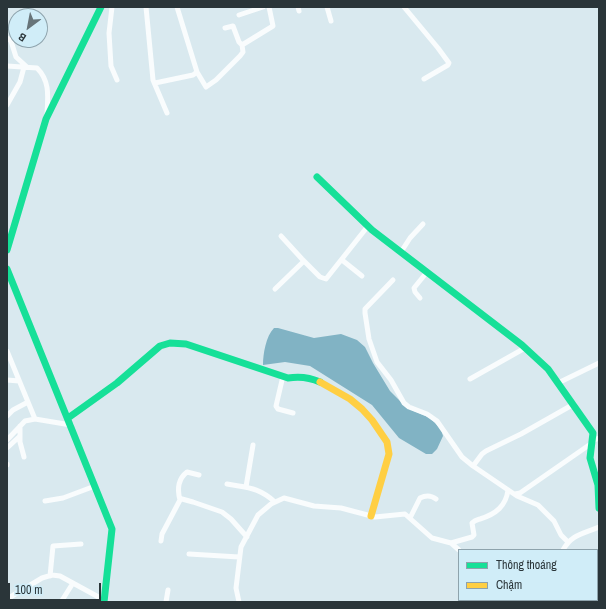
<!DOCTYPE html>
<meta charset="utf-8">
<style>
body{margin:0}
#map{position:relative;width:606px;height:609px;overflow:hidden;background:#d9e9ef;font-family:"Archivo Narrow",sans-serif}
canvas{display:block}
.frame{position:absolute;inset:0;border:8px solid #2a3539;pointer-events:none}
.legend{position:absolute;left:458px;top:549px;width:140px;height:52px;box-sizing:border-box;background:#d0edf8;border:1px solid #8ea3ac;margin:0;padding:5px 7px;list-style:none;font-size:12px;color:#2a3539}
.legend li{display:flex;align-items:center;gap:8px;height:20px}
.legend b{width:20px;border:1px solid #8ea3ac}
.north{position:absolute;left:8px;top:8px;width:40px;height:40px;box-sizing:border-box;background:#d0edf8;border:1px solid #8ea3ac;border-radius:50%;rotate:212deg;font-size:11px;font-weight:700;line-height:16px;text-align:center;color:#2a3539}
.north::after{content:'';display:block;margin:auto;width:14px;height:18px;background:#677479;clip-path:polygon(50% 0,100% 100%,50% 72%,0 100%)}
.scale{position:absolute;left:8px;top:583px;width:93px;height:18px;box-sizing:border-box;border:2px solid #2a3539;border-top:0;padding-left:5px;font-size:12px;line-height:14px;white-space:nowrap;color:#2a3539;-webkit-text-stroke:3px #d0edf8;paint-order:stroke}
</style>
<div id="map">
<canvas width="606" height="609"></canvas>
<div class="frame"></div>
<ul class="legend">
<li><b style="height:5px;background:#16e098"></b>Thông thoáng</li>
<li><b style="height:5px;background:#ffcf43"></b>Chậm</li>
</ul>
<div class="north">B</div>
<div class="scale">100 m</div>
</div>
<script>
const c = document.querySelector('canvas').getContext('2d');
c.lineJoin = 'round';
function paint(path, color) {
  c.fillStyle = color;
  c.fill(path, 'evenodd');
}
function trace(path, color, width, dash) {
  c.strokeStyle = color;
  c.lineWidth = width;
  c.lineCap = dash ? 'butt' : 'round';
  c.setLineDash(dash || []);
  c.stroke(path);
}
paint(new Path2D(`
 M274 328H278L314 338 341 334 357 340 365 347 373 363 390 391 407 408 430 418 441 429 443 436 437 449 432 454H426L399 438 372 405 310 366 285 362 263 365C263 354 266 336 274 328Z`), '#81b3c4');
trace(new Path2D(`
 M112 7 109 33 111 66 117 80
 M146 7 153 80 167 113
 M177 7 197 72 206 87 216 80 240 56 243 52 242 45
 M298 7 299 11
 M327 7 331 21
 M404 7 438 48 449 63 448 65 424 79
 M239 15 263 7
 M225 28 233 26 239 42 242 45 273 26 269 7
 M7 38 11 41 16 57 27 67
 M7 66 37 68C50 81 48 96 47 114
 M155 83 193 75 197 72
 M7 105 20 82 24 67
 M281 236 302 259 320 277 326 279 368 226
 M401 252 410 238 423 224
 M342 260 362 276
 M393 280 365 309V313L369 339 377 362 391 380 404 403 409 407 427 414 437 421 462 457 473 466 517 496 538 505 554 521 561 535 568 542
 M275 289 304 261
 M420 298 415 292 414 288 427 272
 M7 351 35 419
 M283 376 276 406 278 409 293 413
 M470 379 525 348
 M7 380 19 381
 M558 383 599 363
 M7 416 13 410 28 402
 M20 436V442L24 457
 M7 440 25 421 35 419 71 425
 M592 441 599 438
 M7 448 20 436V426
 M7 464V465
 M473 466 482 454 486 451 521 434 574 404
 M227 484C248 488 258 487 275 502
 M246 487 253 445
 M515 494 520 493 592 443
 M180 500C177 489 178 479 187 472L199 475
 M45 501 63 498 95 486
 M410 518 420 498C426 495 432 496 436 499
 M161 541 162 534 180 500 182 499 193 502 222 512 231 519 247 537
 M451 543 472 537 474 535 472 523C475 520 476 520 480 519 496 514 506 506 508 490
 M563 550C572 534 583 534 599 527
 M189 554 239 557
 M50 576 53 546 81 544
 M7 599 42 578 52 575 60 576 104 600
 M511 600 512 602
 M61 602 73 583
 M166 602 168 590
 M239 602 236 588 241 547 258 515 271 504 284 498 314 506 341 508 375 517 405 514 432 538 451 543 459 550
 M526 602 527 600`), '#f9fcfd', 5);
trace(new Path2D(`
 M317 177 372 230 522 345 548 369 593 433 590 458 598 485 599 508
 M7 250 46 119 101 7
 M7 269 112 529 104 602
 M68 418 117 383 160 346 170 343 186 344 288 378C300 376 309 377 320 382`), '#16e098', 7);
trace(new Path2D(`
 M320 382 350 399 362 409 372 420 387 442 389 454 371 516`), '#ffcf43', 7);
</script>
